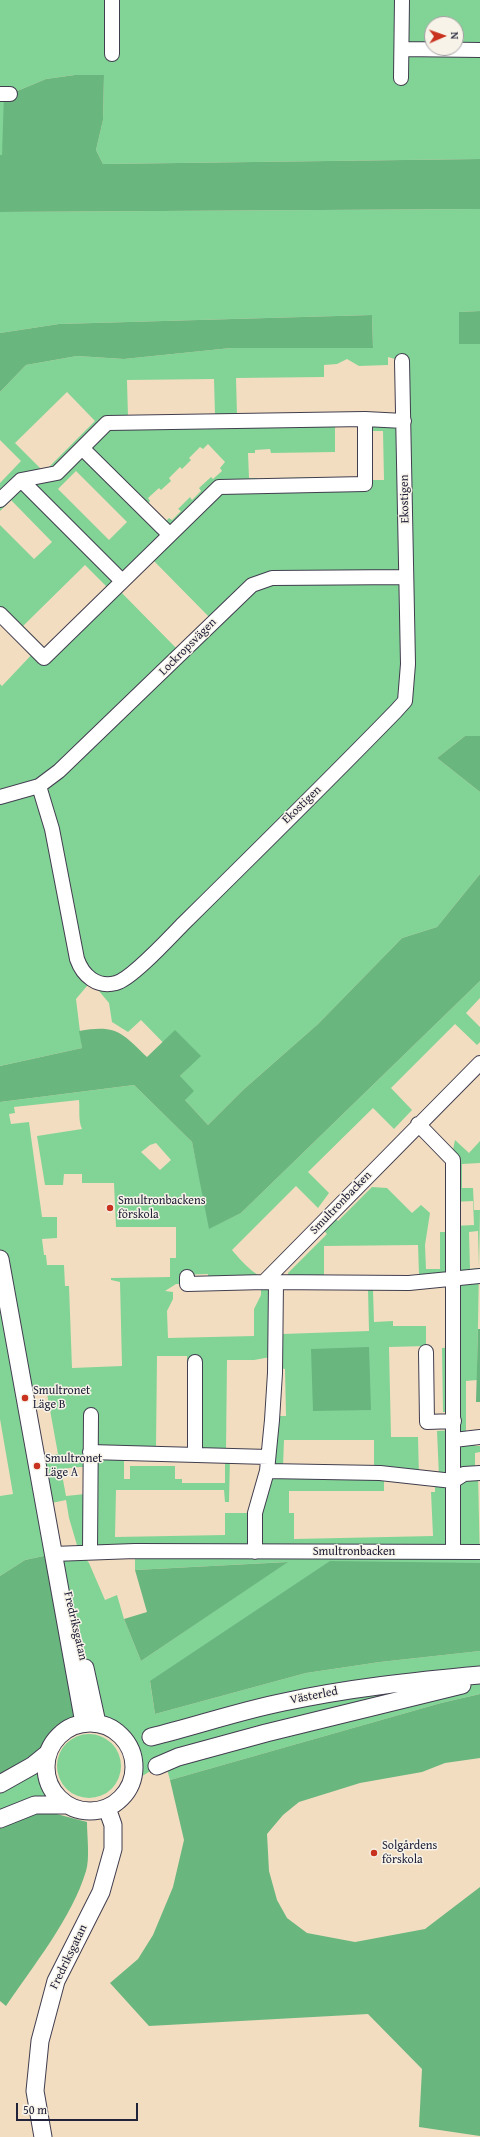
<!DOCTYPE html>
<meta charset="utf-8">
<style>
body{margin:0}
#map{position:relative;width:480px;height:2137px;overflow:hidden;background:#f3ddc0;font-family:"Gentium Book Plus",serif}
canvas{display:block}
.north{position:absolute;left:424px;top:16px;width:40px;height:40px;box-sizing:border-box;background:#f7f3e8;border:1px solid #a29fa3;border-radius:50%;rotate:88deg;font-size:11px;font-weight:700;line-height:16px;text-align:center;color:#22223b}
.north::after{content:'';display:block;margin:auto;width:14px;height:18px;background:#c8321e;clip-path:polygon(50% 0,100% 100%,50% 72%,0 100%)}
.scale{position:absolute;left:16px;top:2103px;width:122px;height:18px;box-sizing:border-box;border:2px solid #22223b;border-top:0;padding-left:5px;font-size:12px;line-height:14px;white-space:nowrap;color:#22223b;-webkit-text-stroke:3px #f7f3e8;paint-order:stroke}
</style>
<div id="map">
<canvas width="480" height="2137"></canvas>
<div class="north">N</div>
<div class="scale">50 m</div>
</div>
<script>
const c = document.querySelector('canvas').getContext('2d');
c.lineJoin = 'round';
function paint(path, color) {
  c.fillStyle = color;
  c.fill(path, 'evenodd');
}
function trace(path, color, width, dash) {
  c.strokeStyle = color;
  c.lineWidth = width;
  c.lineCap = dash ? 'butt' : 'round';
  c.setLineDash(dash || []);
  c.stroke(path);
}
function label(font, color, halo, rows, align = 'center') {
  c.font = font + ' "Gentium Book Plus",serif';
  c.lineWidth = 3;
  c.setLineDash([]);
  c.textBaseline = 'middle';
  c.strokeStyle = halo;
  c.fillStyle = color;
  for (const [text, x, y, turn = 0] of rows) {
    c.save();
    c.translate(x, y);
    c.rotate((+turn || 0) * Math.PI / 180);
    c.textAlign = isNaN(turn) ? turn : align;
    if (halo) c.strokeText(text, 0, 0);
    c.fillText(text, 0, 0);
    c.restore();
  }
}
paint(new Path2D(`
 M0 0H480V159L103 164 96 150 103 120 104 75H75L46 79 10 94 2 155H0ZM432 24H456V48H432Z
 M480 209V311L459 312V344H480V736H465L437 758 480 792V874L437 927 402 938 318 1024 243 1090 208 1125 185 1100 180 1076 188 1068 141 1020 128 1032 112 1022 109 1003 99 991 97 982 92 980 76 999 82 1048 0 1066V684L2 686 36 650 0 614V525L34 559 52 542 11 500 0 511V483L21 461 0 440V392L26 365 77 356 124 359 231 348H373L372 315 59 324 0 333V212ZM388 357 402 361 404 421 365 419 370 431H383L384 480H371L365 477 270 478 269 482H257V478H249L248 453H255V450L270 449 271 453 335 452V428L338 419 237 415 236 378 324 377V365L337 364 347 359 359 366 388 365ZM214 379 215 415 128 417 127 380ZM67 392 95 421 44 472 15 443ZM208 444 225 462 220 468 222 471 213 479 211 477 199 488 201 491 192 500 190 497 178 509 181 511 172 520 169 518 164 523 146 505 150 501 148 498 159 488 161 490 171 481 169 478 180 467 182 469 191 460 189 458 200 447 203 449ZM76 471 127 522 109 540 58 489ZM153 560 213 621 181 653 116 587ZM85 565 111 591 49 652 23 626Z
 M480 981V998L466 1013 480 1027V1042L477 1045 455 1024 391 1088 412 1110 394 1129 373 1108 308 1172 329 1193 318 1208 296 1186 232 1250C244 1264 257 1279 276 1282V1356L254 1360H227L226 1450 230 1457 229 1502H225L224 1490H116L115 1537 225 1535V1513H255L267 1471 384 1478V1491H289V1513H294V1539L433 1536 431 1492H435V1485L439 1477 437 1431 453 1430V1412H443L442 1348 453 1347V1279L409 1283V1275H419L418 1245 324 1246V1275H335L334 1282H289L288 1273 327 1234 319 1225 330 1214 338 1221 372 1187 387 1188 412 1213 421 1205 430 1213 425 1245 426 1269H440V1232H452L453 1226 474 1225 473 1201 453 1202V1150L455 1140 469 1153 480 1141V1163L462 1164V1188H473L474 1210H480L477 1380 466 1381V1436L476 1438 475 1446H480V1452L475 1453V1473H478L480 1563H453L215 1639 150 1682 155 1714 306 1673 380 1662 480 1651V1694L441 1703 170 1780 165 1762 131 1783C140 1755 125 1730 97 1723L70 1601 53 1554 25 1560 0 1576V1496L13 1494 0 1419V1102L134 1085 192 1142 210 1228 241 1213ZM79 1100C80 1110 78 1120 82 1129L37 1136 45 1185H63L64 1174H82V1183H114L116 1227H176V1258H170V1277L111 1278V1280L120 1282 122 1366 72 1368 69 1286H65L64 1265H47L46 1255H44L42 1239 57 1238V1217H42L29 1122 11 1124 9 1114 15 1113 14 1107ZM156 1143 171 1160 160 1170 141 1152 150 1145ZM478 1231 479 1268 470 1269 469 1232ZM208 1274V1283L261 1288V1295L254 1309V1336L168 1338 167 1311 173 1299V1292L165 1291 176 1284H180L179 1275ZM157 1356H187V1362H195V1455L225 1456V1483H182V1479H175V1466H130V1479H124V1453L156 1447ZM46 1388 58 1454 36 1459 24 1392ZM80 1467H90L85 1494 66 1496 61 1469ZM66 1500 69 1518 79 1552 53 1554 37 1506ZM135 1551V1570L287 1562 141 1661 124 1619 117 1595 105 1600 89 1563 80 1552Z
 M368 1290H373L374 1322 393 1321V1326H426V1346L389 1347 391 1437H418L419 1477 374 1473V1440H284L283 1467 268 1465 272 1416H286L285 1369 281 1368 282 1334 369 1331Z
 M57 1766a32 32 0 1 1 64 0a32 32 0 1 1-64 0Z
 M46 1760 49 1783 61 1800 0 1819V1784Z`), '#82d496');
paint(new Path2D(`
 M75 75H104L103 120 96 150 103 164 480 159V209L0 212V155H2L4 94H10L46 79Z
 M480 311V344H459V312Z
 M372 315 373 348H231L124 359 77 356 26 365 0 392V333L59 324Z
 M465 736H480V792L437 758Z
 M480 874V981L241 1213 209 1229 192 1142 134 1085 0 1102V1066L82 1048 79 1031C117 1024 122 1033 147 1057L175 1030 201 1056 180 1076 194 1091 185 1100 208 1125 243 1090 318 1024 402 938 437 927Z
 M478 1329H480V1402H476Z
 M369 1347 371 1410 313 1411 311 1349Z
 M53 1554 84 1723 72 1726 61 1733 53 1742 48 1753 0 1784V1576L25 1560Z
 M330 1561 480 1563V1651L380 1662 306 1673 155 1714 150 1681Z
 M288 1562 141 1661 124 1619 147 1612 135 1570Z
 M480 1694V1758L445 1763 422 1772 360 1783 299 1802 283 1815 267 1834 269 1871 277 1900 287 1918 307 1933 355 1942 425 1929 480 1887V2136L419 2127 422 2069 368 2014 149 2026 110 1983 138 1959 153 1935 173 1887 184 1840 170 1780 441 1703Z
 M49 1812 87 1822C87 1836 90 1859 86 1871 72 1918 33 1966 6 2006L0 2001V1826L36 1813Z`), '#69b67f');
const minor = new Path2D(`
 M112 0V54
 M402 49 480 50
 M401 78 402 0
 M0 94H10
 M82 448 107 423 365 419
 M21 480 122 581
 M0 500 21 480 57 473 82 448 169 534
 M0 614 44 658 219 487 365 484V419L404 421
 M39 786 52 829 77 959C83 976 97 988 116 983 132 979 171 936 184 923 255 853 326 783 396 711L405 701 408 664 402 361
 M0 797 39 786 59 771 252 585 272 578 406 577
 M418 1124 453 1160V1552
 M187 1277V1284L264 1282 409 1283 480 1276
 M264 1282 480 1063
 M426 1352 427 1422 454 1421
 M454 1440 480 1437
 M90 1452 268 1457
 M195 1455V1362
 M267 1471 380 1473 453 1481 464 1474 480 1473
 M90 1551 91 1415
 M255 1552V1513L267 1471 272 1420 275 1373 276 1282
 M53 1554 135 1551 480 1552`);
const tertiary = new Path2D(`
 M0 1259 84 1723
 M85 1668 97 1723
 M46 1767a44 44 0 1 1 88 0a44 44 0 1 1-88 0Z
 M151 1737C196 1726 239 1711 284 1702 349 1688 414 1681 480 1675
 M157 1766 178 1757 266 1733 462 1685
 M0 1784 32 1766 48 1753
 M0 1819 35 1805H67
 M43 2137 35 2091 40 2041 56 1981 101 1892 113 1849V1825L107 1808`);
trace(minor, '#413e4f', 16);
trace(tertiary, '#413e4f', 19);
trace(minor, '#fff', 14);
trace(tertiary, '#fff', 17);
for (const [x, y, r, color] of [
 [110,1208,4,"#c8321e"],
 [25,1398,4,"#c8321e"],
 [37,1466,4,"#c8321e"],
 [374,1853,4,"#c8321e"]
]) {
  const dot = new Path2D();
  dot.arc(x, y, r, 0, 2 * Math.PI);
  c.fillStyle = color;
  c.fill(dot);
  trace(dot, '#f7f3e8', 1.5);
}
label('12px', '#22223b', '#f7f3e8', [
 ["Ekostigen",405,499,-91],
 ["Lockropsvägen",188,647,-45],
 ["Ekostigen",302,805,-44],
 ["Smultronbacken",341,1203,-46],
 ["Smultronbacken",354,1552],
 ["Fredriksgatan",75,1626,77],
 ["Västerled",314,1696,-11],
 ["Fredriksgatan",69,1957,-64]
]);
label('12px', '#22223b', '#f7f3e8', [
 ["Smultronbackens",118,1201],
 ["förskola",118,1215],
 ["Smultronet",33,1391],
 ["Läge B",33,1405],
 ["Smultronet",45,1459],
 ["Läge A",45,1473],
 ["Solgårdens",382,1846],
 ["förskola",382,1860]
], 'left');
</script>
